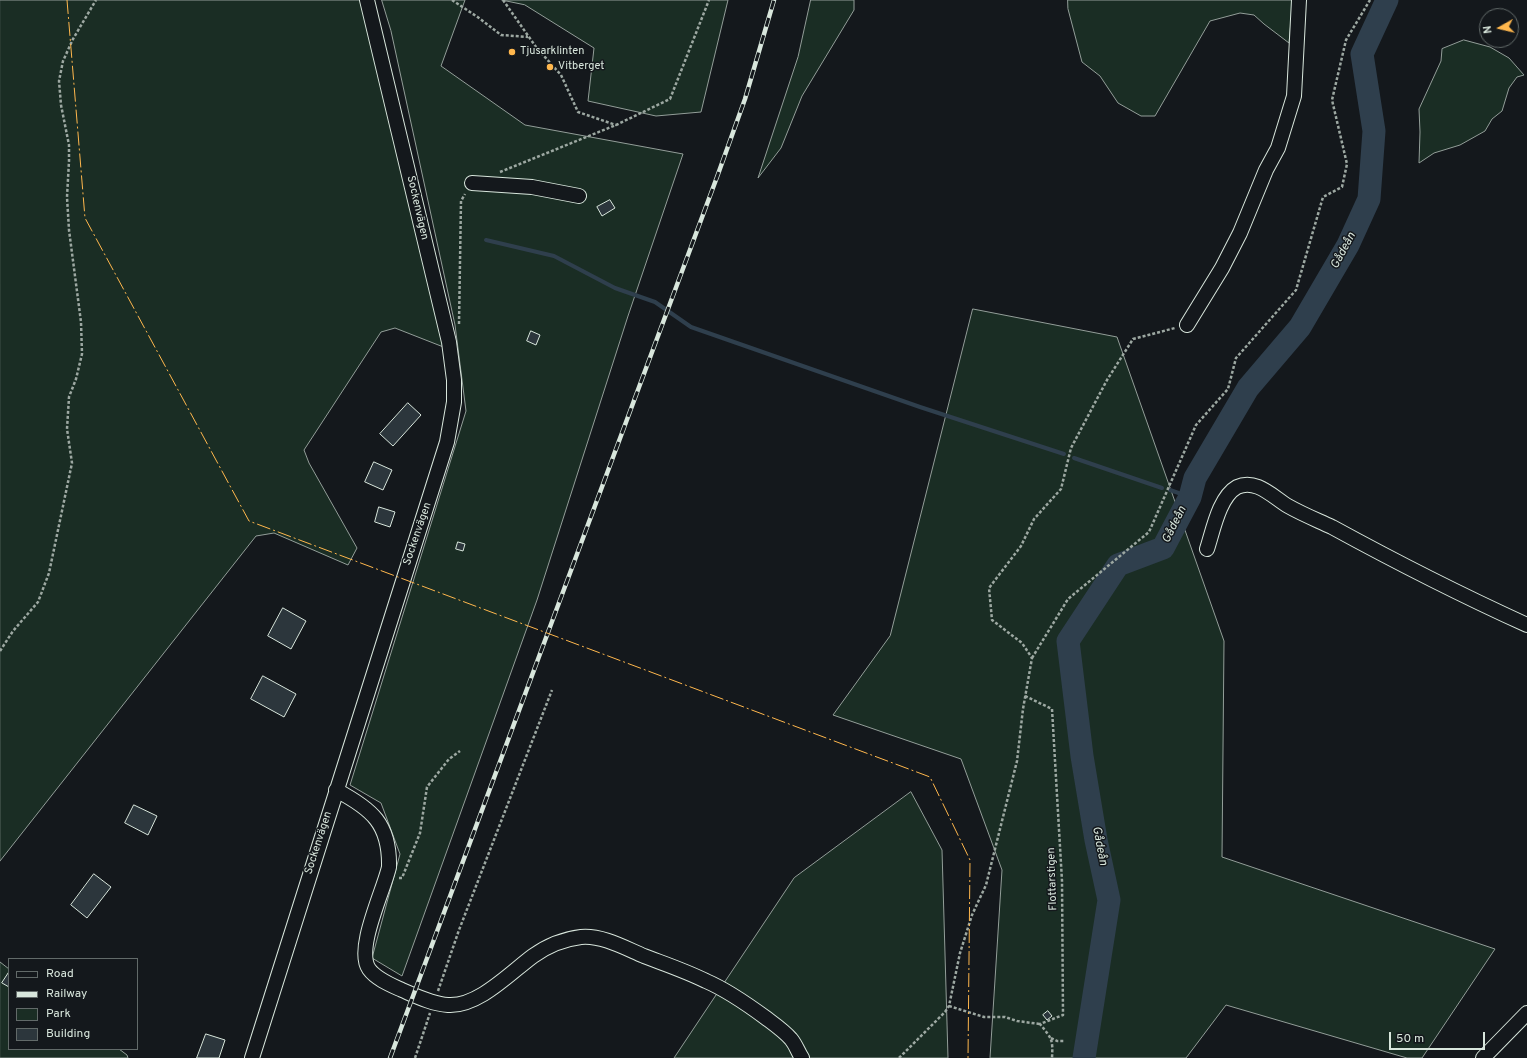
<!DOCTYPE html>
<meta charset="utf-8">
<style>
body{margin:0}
#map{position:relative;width:1527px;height:1058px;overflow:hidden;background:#14181c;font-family:Overpass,sans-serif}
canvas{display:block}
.legend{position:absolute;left:8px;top:958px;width:130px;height:92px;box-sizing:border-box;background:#14181c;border:1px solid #626a69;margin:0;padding:5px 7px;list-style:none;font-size:12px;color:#d8e6dc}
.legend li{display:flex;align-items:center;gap:8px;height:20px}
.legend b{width:20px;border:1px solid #626a69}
.north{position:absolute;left:1479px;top:8px;width:40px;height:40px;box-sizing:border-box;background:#14181c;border:1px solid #626a69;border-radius:50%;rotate:262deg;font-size:11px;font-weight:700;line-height:16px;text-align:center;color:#d8e6dc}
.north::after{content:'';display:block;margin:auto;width:14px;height:18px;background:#ffb74d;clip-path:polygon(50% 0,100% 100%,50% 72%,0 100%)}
.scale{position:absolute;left:1389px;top:1032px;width:96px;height:18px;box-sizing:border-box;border:2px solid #d8e6dc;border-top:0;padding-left:5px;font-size:12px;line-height:14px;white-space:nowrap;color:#d8e6dc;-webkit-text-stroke:3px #14181c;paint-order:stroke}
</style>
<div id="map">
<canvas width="1527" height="1058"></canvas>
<ul class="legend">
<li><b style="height:5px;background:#14181c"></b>Road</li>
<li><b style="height:5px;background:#d8e6dc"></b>Railway</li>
<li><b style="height:11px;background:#1a2d24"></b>Park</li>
<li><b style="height:11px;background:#2c363c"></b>Building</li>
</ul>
<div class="north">N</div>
<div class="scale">50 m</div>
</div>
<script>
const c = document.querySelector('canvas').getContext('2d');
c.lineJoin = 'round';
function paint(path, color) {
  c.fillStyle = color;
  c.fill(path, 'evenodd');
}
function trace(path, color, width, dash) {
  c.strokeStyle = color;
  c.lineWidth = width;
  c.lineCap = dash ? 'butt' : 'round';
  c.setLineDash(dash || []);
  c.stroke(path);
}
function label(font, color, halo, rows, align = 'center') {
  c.font = font + ' Overpass,sans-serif';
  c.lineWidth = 3;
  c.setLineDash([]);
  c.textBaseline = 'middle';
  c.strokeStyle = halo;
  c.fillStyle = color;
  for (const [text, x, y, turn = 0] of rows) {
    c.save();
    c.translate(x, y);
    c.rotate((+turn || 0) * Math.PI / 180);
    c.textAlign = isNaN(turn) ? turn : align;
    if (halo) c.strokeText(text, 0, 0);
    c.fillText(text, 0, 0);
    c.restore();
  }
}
const green = new Path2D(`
 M0 0H365L431 295 439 330 446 348 395 328 381 332 304 450 309 463 357 548 348 565 274 533 256 536 0 861Z
 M382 0H465L441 66 525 125 683 154 628 316 537 600 402 976 372 958 400 854 381 803 350 785 466 411 455 325 391 31Z
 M502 0H728L701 112 656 116 588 101 594 48 525 5Z
 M811 0H854V10L802 96 781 148 758 178 798 57Z
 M1068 0H1293L1289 43 1264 24 1254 15 1240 13 1210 21 1155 116H1141L1118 103 1100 76 1082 62 1068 9Z
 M1464 40 1490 47 1509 58 1524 75 1517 77 1509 88 1502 111 1492 119 1485 131 1460 145 1434 153 1419 163 1420 132 1419 109 1441 61 1442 49Z
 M973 309 1117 337 1224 641 1222 857 1495 949 1422 1058H1407L1226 1005 1186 1058H990L1002 870 961 759 833 715 890 636Z
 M911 792 942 850 948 1058H674L794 878Z
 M0 962 9 969V1049H119L127 1055 128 1058H0Z`);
paint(green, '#1a2d24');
trace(green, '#939e99', 1);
trace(new Path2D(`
 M486 240 554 256 615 288 655 302 691 327 920 407 1064 454
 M1074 458 1162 488
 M1170 490 1190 497`), '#2f3f4d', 4);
trace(new Path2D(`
 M1084 1058 1109 900 1096 840 1082 756 1068 641 1118 565 1163 548 1190 497 1195 478 1248 388 1300 327 1348 245 1369 199 1374 131 1362 54 1387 0`), '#2f3f4d', 23);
const building = new Path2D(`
 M610 200 615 208 602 216 597 207Z
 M531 331 540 335 536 345 527 341Z
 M408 403 421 415 393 446 380 434Z
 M374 462 392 470 383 490 365 482Z
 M379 507 395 512 390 527 375 522Z
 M458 542 465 544 463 551 456 549Z
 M283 608 306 621 291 649 268 636Z
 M263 676 296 694 284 717 251 699Z
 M134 805 157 816 148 835 125 823Z
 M94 874 111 887 87 918 71 905Z
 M9 972V987L2 983Z
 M1048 1011 1052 1016 1047 1020 1043 1015Z
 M206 1034 225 1040 219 1058H197Z`);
paint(building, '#2c363c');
trace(building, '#d8e6dc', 1);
const minor = new Path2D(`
 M472 183 532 187 579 196
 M1187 325 1222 268 1240 233 1266 170 1278 148 1294 96 1299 0
 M1207 549C1213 531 1219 497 1237 487 1256 478 1273 497 1288 506 1302 514 1317 520 1332 527 1396 562 1461 595 1527 625
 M336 790C372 809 390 824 389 867 384 890 355 949 369 969 376 979 391 985 402 990 416 996 432 1004 448 1005 478 1007 510 973 533 956 547 946 564 939 581 937 602 935 625 948 644 956 665 964 686 971 706 981 727 990 747 1004 766 1018 774 1024 784 1031 791 1039 796 1045 798 1052 802 1058
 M252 1058 447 442 454 402V380L449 342 367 0
 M1483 1058 1527 1013`);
trace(minor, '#d8e6dc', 16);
trace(new Path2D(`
 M452 0 479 18 501 35 528 37
 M503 0 536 47 561 75 578 112 616 125
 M500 172 616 125 670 99 709 0
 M459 324 461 201 465 194
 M0 651 13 631 38 602 49 573 72 463 67 429 69 397 76 379 82 354 81 322 69 230 67 197 69 161V145L61 105 59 81 63 61 73 39 96 0
 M1032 658 1068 599 1149 532 1196 425 1228 389 1236 358 1296 290 1323 197 1342 187 1347 164 1332 100 1346 40 1370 0
 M1025 696 1052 709 1062 881 1063 1015 1040 1024C1052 1039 1053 1039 1052 1058
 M399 878H402L420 833 427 787 449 759 460 751
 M438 991 459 930 552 690
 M949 1006 984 1017H1005L1017 1021 1040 1024
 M1051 1038 1057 1041H1065
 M415 1058 430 1013
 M899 1058 945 1012 949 1006 960 953 972 915 986 885 1017 761 1023 709 1032 658 1022 643 992 620 989 588 1021 546 1034 519 1061 489 1071 448 1107 380 1133 339 1175 328`), '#9da8a2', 2.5, [3, 2]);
trace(minor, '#14181c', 14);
const rail = new Path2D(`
 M390 1058 717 177 745 99 774 0`);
trace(rail, '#d8e6dc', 4.5);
trace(rail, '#14181c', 3, [9]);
trace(new Path2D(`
 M67 0 85 218 249 521 930 777 970 860 968 1058`), '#ffb74d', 1, [14, 3, 2, 3]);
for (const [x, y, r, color] of [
 [512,52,4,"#ffb74d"],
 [550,67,4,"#ffb74d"]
]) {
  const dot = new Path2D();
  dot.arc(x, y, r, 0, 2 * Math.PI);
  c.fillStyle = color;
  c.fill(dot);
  trace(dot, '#14181c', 1.5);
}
label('11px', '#d8e6dc', '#14181c', [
 ["Tjusarklinten",520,52],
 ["Vitberget",558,67]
], 'left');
label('11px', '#d8e6dc', '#14181c', [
 ["Sockenvägen",417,208,77],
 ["Sockenvägen",418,534,-71],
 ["Sockenvägen",319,843,-72],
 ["Flottarstigen",1053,879,-92]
]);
label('italic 12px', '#d8e6dc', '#14181c', [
 ["Gådeån",1344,251,-62],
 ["Gådeån",1175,525,-63],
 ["Gådeån",1099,846,79]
]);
</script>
